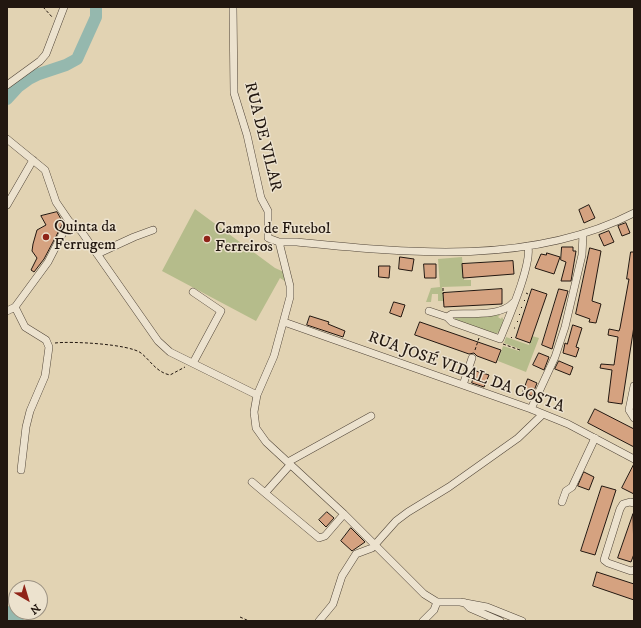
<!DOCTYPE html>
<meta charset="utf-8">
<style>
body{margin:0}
#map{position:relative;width:641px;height:628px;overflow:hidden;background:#e2d3b3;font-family:"IM FELL DW Pica",serif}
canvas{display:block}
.frame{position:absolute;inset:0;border:8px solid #221710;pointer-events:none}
.north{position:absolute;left:8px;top:580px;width:40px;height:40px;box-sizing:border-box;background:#ece2ce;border:1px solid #9b9182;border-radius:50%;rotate:142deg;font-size:11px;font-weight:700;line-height:16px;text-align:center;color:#221710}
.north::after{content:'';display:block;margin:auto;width:14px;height:18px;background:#8f2418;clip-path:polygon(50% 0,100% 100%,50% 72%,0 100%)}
</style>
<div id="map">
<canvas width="641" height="628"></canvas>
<div class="frame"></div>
<div class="north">N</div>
</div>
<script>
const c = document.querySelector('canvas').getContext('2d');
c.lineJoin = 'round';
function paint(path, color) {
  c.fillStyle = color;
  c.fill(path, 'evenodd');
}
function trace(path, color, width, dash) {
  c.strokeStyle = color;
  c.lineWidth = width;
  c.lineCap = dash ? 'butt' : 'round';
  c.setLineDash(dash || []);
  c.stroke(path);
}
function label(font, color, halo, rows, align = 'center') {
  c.font = font + ' "IM FELL DW Pica",serif';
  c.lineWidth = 3;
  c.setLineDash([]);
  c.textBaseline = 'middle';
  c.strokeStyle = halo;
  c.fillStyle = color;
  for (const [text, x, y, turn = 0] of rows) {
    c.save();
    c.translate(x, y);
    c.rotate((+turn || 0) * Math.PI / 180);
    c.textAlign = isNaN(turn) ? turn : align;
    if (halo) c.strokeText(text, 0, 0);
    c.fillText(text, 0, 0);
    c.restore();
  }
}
paint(new Path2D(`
 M195 209 275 268 284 272 285 281 280 278 256 321 162 271Z
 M462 257 464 280H471V286L442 287 444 301H438V294H432L431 302H426L431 288 440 287 438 259Z
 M498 313 500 315 498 317 501 319 502 317 504 321 501 330 496 334 455 320V317Z
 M532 336 539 338 526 372 498 361 503 346 519 351 520 349 504 343 506 337 529 345Z`), '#b5bc8b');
trace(new Path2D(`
 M7 99 18 87 29 79 39 74 66 65 77 59 96 17V7
 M7 612 18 621`), '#95b8ae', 12);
const building = new Path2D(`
 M589 205 595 218 584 223 579 210Z
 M57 212 61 219 60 221 63 223 44 259 34 272 31 270 37 258 32 251 33 244 37 230 46 225 41 216Z
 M626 223 630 233 622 236 618 226Z
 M609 231 614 242 604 246 599 235Z
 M562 247H573V251H576L571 281H561L566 262 561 260Z
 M590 248 601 251 592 301 601 304 596 323 589 322 590 319 576 314Z
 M631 252H634V326L622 404 608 402 612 370 600 368 601 364 614 365 618 337 608 335 609 329 619 331 620 328 629 279H627Z
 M547 253 560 257 554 274 535 268 541 254 546 255Z
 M400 257 414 259 412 271 399 269Z
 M513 261 514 274 463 278 462 264Z
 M424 264H436V278H425Z
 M379 266H390L389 278 379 277Z
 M502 289V304L444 307 443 293Z
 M532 289 547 294 530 343 516 338Z
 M559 289 568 291 552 349 542 345Z
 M394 302 405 305 401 317 390 313Z
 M310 316 329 322 328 324 345 331 343 337 307 325Z
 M420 322 501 350 496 363 477 356 474 353 469 354 415 335Z
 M573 325 582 328 576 347 579 348 576 357 563 353 565 343 567 344Z
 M539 353 549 357 544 370 533 365Z
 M559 361 573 367 570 375 555 369Z
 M476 371 489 375 484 387 472 383Z
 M528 379 537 383 532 396 523 392Z
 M595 409 634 429V447L588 423Z
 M634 464V494L622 488Z
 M584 472 594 477 589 490 578 486Z
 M602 486 616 490 595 555 581 551Z
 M327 512 334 518 326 527 319 520Z
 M633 514 634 554 631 562 618 558Z
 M351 528 365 542 352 551 341 541Z
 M597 572 634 584V600L593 586Z`);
paint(building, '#d5a280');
trace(building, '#221710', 1);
const minor = new Path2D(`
 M233 7 234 93 247 135 261 198 268 211V238L279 242H297C408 253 531 266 634 213
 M7 85 40 61 46 54 64 7
 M7 139 45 170 56 202 69 221 81 231 158 341 170 352 257 395
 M7 205 33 160
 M279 242 290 286V297L274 356 257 395 254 412 256 428 266 442 344 514 424 594 437 602H460L487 607 522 621
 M97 254 134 237 153 230
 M193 292 221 311 193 363
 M15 307 25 327 46 340 49 347 45 376 30 411 26 427 21 470
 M7 311 15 307 48 262 69 221
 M429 311 447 317 452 322 500 339C508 319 532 265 528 246
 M447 317 452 314C471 313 501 317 514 302
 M284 322 531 409 568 424 634 459
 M463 385 472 358
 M634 386 629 410 634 418
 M531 409 555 357 565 327 582 255 583 234
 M288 462 371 416
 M252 482 265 493 290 465
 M265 493 319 538 325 536 344 514
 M562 502 566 491 572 487 595 438
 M634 503 630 502 623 504 620 509 604 560 608 563 631 571 634 570
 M465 603 470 608 500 621
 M319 621 333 604 342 576 356 554 372 548 396 521 408 512 449 487 518 438 543 414
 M423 621 434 610 437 602`);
trace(minor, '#524639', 8);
trace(new Path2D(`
 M43 7 53 18
 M443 288V294
 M526 293 528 294
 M524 300 525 301
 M521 307 522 308
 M519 314 520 315
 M517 321 518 322
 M514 328H515
 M511 337 512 338
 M55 343C71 341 129 344 141 353 151 361 156 372 170 375L185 367
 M503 344 520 350
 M475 350 479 338
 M240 617 249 621`), '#221710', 1, [3, 2]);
trace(minor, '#ece2ce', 7);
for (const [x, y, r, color] of [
 [46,237,4,"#8f2418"],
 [207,239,4,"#8f2418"]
]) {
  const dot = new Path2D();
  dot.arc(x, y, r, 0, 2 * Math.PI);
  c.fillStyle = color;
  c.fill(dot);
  trace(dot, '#ece2ce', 1.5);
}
label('16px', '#221710', '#ece2ce', [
 ["RUA DE VILAR",262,137,76],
 ["RUA JOSÉ VIDAL DA COSTA",466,373,20]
]);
label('16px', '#221710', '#ece2ce', [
 ["Quinta da",54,228],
 ["Ferrugem",54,246],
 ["Campo de Futebol",215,230],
 ["Ferreiros",215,248]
], 'left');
</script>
